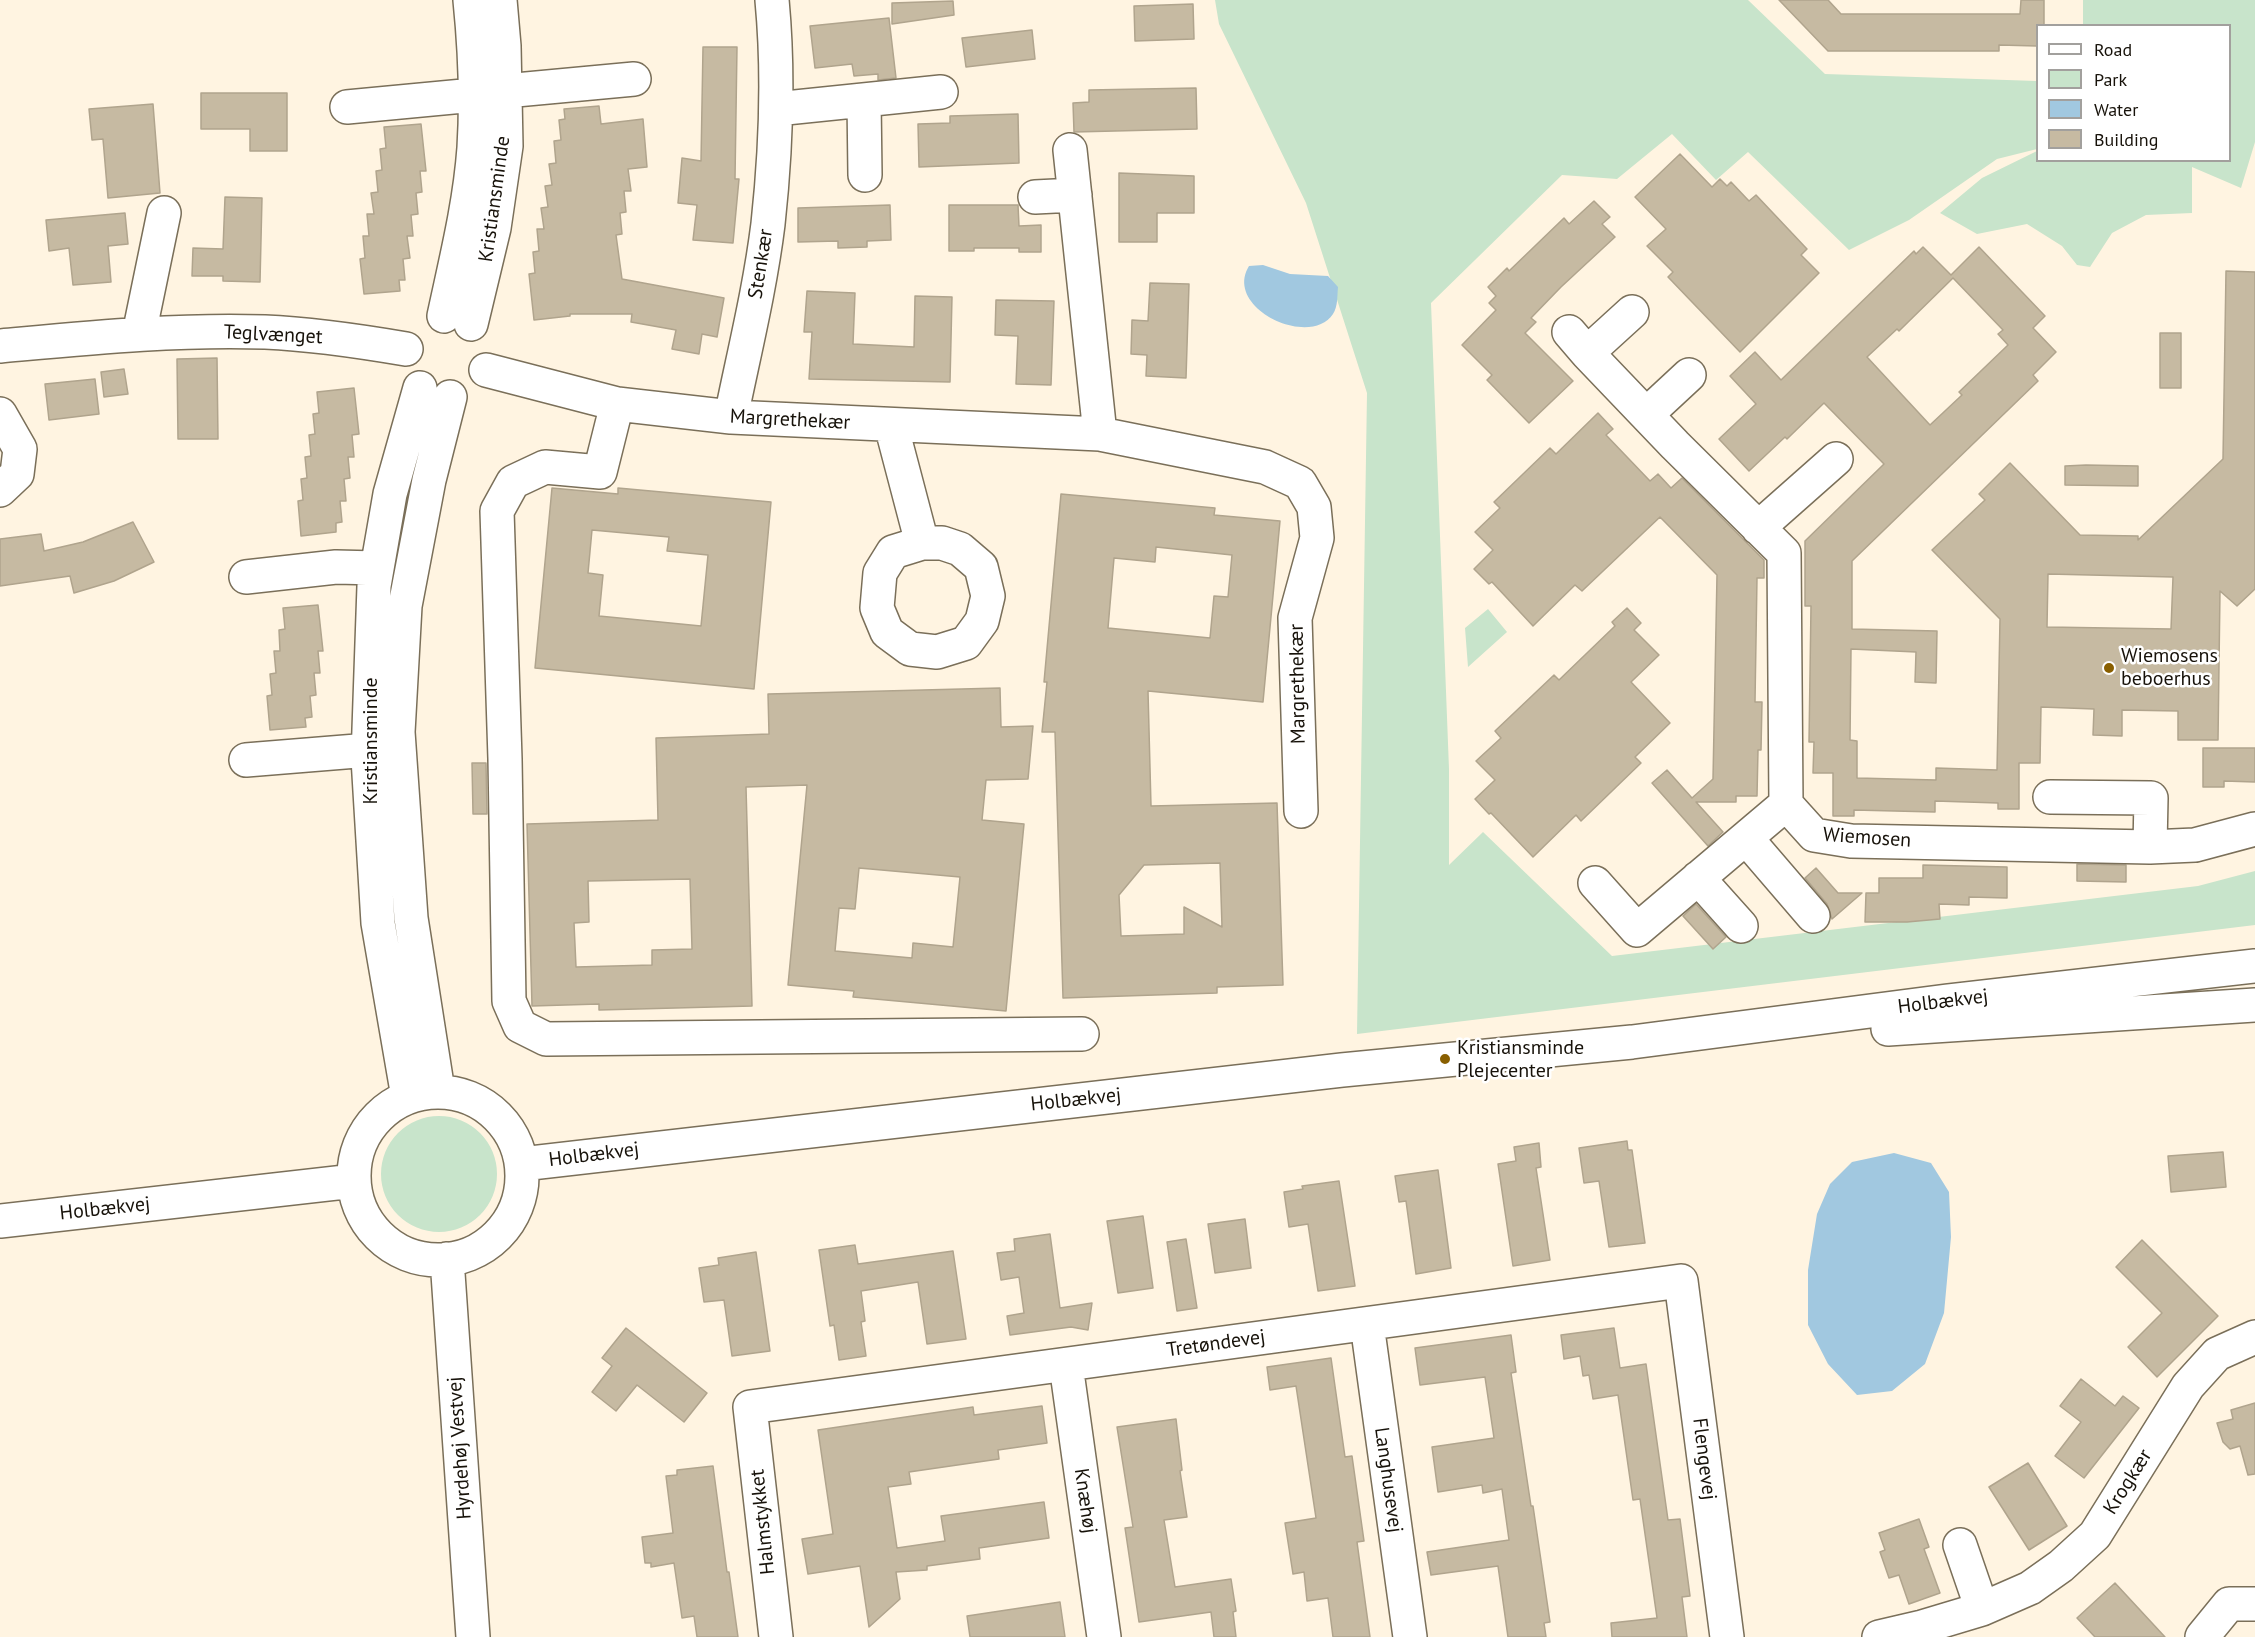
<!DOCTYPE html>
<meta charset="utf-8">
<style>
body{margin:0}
#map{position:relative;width:2255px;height:1637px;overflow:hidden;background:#fff4e1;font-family:"PT Sans",sans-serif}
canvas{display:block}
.legend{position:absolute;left:2036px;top:24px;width:195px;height:138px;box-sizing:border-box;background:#fff;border:2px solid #a2a09d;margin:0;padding:8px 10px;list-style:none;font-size:18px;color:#17120a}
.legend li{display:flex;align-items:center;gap:12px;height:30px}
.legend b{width:30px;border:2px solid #a2a09d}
</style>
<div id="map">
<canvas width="2255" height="1637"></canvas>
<ul class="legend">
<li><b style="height:8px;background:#fff"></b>Road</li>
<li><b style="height:16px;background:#c8e4cb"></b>Park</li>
<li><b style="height:16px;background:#a1c8e0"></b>Water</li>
<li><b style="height:16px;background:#c6baa2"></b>Building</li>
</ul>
</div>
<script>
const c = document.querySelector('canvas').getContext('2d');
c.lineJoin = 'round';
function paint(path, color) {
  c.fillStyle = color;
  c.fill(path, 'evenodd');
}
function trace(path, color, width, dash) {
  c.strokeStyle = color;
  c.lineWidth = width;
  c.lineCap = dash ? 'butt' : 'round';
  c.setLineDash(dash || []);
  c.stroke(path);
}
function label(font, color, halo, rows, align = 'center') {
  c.font = font + ' "PT Sans",sans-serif';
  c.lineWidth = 5;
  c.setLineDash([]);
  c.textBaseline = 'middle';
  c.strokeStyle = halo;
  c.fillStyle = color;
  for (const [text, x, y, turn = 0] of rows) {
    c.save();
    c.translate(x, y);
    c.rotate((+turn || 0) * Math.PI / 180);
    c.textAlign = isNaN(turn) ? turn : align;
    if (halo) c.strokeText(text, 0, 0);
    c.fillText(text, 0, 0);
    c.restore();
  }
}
paint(new Path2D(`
 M1215 0H1748L1825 74 2037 81V149L1997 159 1909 220 1849 250 1748 152 1716 180 1672 134 1617 179 1562 175 1431 303 1449 769V865L1483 832 1612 956 2198 886 2255 871V925L1357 1034 1367 393 1306 203 1219 24Z
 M2083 0H2255V142L2241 188 2192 167V213L2146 215 2112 233 2090 267 2077 265 2062 246 2027 224 1977 234 1940 213 1982 178 2037 151 2038 160H2230V26L2083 25Z
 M1488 609 1507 632 1468 667 1465 628Z
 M381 1174a58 58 0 1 1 116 0a58 58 0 1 1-116 0Z`), '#c8e4cb');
paint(new Path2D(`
 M1263 265 1290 274 1328 276 1338 287C1337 297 1338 306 1333 314 1310 349 1223 308 1249 266Z
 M1894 1153 1931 1163 1949 1192 1951 1237 1944 1313 1925 1364 1892 1391 1857 1395 1828 1364 1808 1325V1270L1817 1214 1830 1184 1852 1162Z`), '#a1c8e0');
const building = new Path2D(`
 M1779 0H1828L1841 14H2020L2021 0H2044V26H2037V46L1999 45V51H1828Z
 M953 1 954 15 892 24V3Z
 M1193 4 1194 39 1135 41 1134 6Z
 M889 18 896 78 878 80V74L854 76 852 64 815 68 810 26Z
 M1032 30 1035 59 966 67 962 38Z
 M703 47H737L735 179H739L733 243 693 240 697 205 678 203 682 158 701 161Z
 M1196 88 1197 129 1074 132 1073 103 1089 102V90Z
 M201 93H287V151H250V129H201Z
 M153 104 160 193 108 198 103 139 92 140 89 109Z
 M599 106 601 124 643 119 647 167 628 169 631 191H624L626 212 620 213 622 234 616 235 622 279 724 298 717 337 702 334 699 354 672 349 676 330 631 322 632 314H570V316L534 320 529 274 535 273 533 252 539 251 537 229H544L541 208 548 207 545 186 552 185 549 164 556 163 554 141 561 140 559 120 565 119 564 109Z
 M1018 114 1019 163 919 167 918 124 950 123V116Z
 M421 124 426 171H420L422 192 416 193 418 214 411 215 413 236H407L410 258 403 259 405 280H399L400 291 364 294 360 259 365 258 363 236H369L367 214H374L371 193 378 192 376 171 382 170 380 149 386 148 384 127Z
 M1680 154 1712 187 1720 179 1727 186 1731 182 1749 201 1756 195 1807 249 1801 255 1819 273 1740 352 1668 277 1673 272 1647 246 1666 229 1635 197Z
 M1119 173 1194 176V213H1157V242H1119Z
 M225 197 262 198 260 282 223 281V276H192L193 248 223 249Z
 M1594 201 1610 217 1602 224 1615 237 1561 287 1531 318 1536 322 1525 333 1573 381 1529 423 1487 380 1492 375 1462 345 1496 310 1489 303 1496 296 1488 287 1507 268 1509 271 1564 218 1569 224Z
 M890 205 891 240 867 241V247L838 248V241L798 242V208Z
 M949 205H1018L1019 226 1041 225V252H1019V248H974V251H949Z
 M125 213 128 244 108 246 111 282 73 285 69 248 49 251 46 220Z
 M1923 247 1951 275 1979 247 2045 316 2033 328 2056 352 2033 375 2038 381 1852 561V629L1937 631 1936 683 1915 682 1916 652 1851 649 1850 740 1857 741V778L1936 780V768L1997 770 2000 619 1932 550 1985 500 1979 494 2010 463 2080 535 2138 536V540L2223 459 2226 271 2255 272V589L2237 606 2220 591 2218 740H2178V711L2122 710V736L2093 735 2094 709 2041 707 2040 763H2019V809H1998V803L1935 801V812L1854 810V816H1833V773H1813L1814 742H1809L1811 606H1805V541L1884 464 1824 403 1787 439 1785 437 1749 471 1719 439 1756 404 1730 376 1755 352 1781 380 1914 251 1916 254ZM1953 278 2003 330 1998 334 2008 345 1959 392 1962 395 1930 425 1867 357 1897 329 1899 331ZM2048 574 2173 577 2171 629 2047 627Z
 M1150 283 1189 284 1186 378 1146 376 1147 355 1131 354 1132 320 1148 321Z
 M807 291 855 293 853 344 914 347 915 296 952 297 950 382 809 379 812 332H804Z
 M996 300 1054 301 1051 385 1016 384 1018 336 995 335Z
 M2160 333H2181V388H2160Z
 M217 358 218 439H178L177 359Z
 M124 369 128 394 104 397 101 372Z
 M95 379 99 414 49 420 45 384Z
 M354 388 359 434 352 435 354 457H348L350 478 344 479 346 501H340L342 522 336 523V532L301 536 298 501 303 500 301 479 307 478 305 457 311 456 309 435 315 434 313 414 319 413 317 392Z
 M1598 413 1613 429 1606 435 1650 481 1658 474 1671 488 1682 478 1764 560V578H1757L1755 702H1762L1761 750H1758L1757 796H1736V802H1696L1723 832 1708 846 1652 783 1667 770 1692 798 1713 779 1717 575 1660 517 1582 591 1575 585 1533 626 1492 582 1489 584 1474 569 1493 550 1475 532 1500 508 1494 502 1550 448 1556 454Z
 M2086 465 2138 466V486L2065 485V466Z
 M552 488 618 494V488L771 502 754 689 535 668ZM592 530 669 537 667 551 708 555 701 626 599 616 603 575 588 573Z
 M1061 494 1215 508 1214 515 1280 521 1263 702 1148 691 1151 806 1277 803 1283 985 1217 987V993L1063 998 1055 732H1042L1047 682H1044ZM1156 547 1232 555 1228 597 1214 596 1210 638 1108 628 1114 558 1155 562ZM1220 863 1222 927 1184 907V934L1121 936 1119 895 1144 865Z
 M133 522 154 562 114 581 74 593 70 576 0 586V539L41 534 44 551 83 542Z
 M318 605 323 651H318L320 673H314L316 695 310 696 312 717 305 718 306 727 270 730 267 696 272 695 270 674 276 673 274 651H280L279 630 285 629 283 608Z
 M1627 608 1641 623 1634 630 1659 655 1631 682 1670 723 1635 757 1641 763 1581 821 1576 815 1533 857 1491 813 1489 814 1475 799 1495 780 1476 761 1501 738 1495 731 1554 675 1559 680 1615 626 1612 622Z
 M1000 688 1001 727 1033 726 1028 779 986 780 982 820 1024 824 1006 1011 853 997 854 991 788 985 807 785 746 787 752 1006 599 1010V1004L532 1006 527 824 658 820 656 738 769 734 768 694ZM859 868 960 877 953 947 913 943 912 958 835 951 839 908 855 909ZM690 879 692 949 652 950V965L576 967 574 923 589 922 588 881Z
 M2203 748H2255V782L2224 781V787H2203Z
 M472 763H486L487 814H473Z
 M2077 864 2126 865V882L2077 881Z
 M1923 865 2007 867V898L1969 897V905L1939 904 1940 919 1907 922H1865L1866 893H1879V878H1923Z
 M1816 868 1838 893H1862L1832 919 1827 904 1805 878Z
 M1696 904 1726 937 1713 949 1683 916Z
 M1627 1141 1628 1150H1632L1645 1243 1609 1247 1599 1181 1584 1183 1579 1148Z
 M1539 1143 1541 1167 1536 1168 1550 1260 1513 1266 1498 1164 1516 1161 1514 1147Z
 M2223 1152 2226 1187 2171 1192 2168 1156Z
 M1438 1170 1451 1268 1416 1274 1406 1201 1399 1202 1395 1176Z
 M1339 1181 1355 1286 1318 1291 1308 1224 1289 1227 1284 1192 1303 1189 1302 1186Z
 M1143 1216 1153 1288 1118 1293 1107 1221Z
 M1245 1219 1251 1268 1215 1273 1208 1224Z
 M1050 1234 1060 1308 1092 1303 1088 1330 1071 1327 1010 1335 1007 1316 1024 1313 1019 1277 1001 1280 997 1253 1015 1251 1014 1239Z
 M1186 1239 1197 1308 1177 1311 1167 1242Z
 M2142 1240 2218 1316 2157 1377 2128 1347 2162 1313 2116 1267Z
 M855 1245 858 1264 953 1251 966 1339 927 1344 918 1282 861 1291 865 1321 861 1322 866 1356 839 1360 834 1325 830 1326 819 1250Z
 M756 1252 770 1351 732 1356 724 1300 704 1302 699 1268 719 1265 718 1258Z
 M626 1328 707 1393 684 1422 637 1385 616 1411 592 1392 612 1366 602 1358Z
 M1614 1328 1620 1368 1646 1364 1668 1520 1680 1519 1690 1596 1682 1597 1687 1637H1612L1611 1623 1657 1618 1640 1499 1633 1500 1618 1395 1593 1399 1589 1375 1583 1376 1580 1356 1564 1359 1561 1335Z
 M1511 1335 1516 1372 1511 1373 1531 1506H1533L1550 1622 1544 1623 1546 1637H1508L1498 1566 1431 1575 1427 1552 1509 1540 1502 1489 1483 1493 1482 1485 1438 1492 1432 1447 1494 1438 1485 1377 1420 1385 1415 1348Z
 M1331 1358 1345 1457 1352 1456 1364 1541 1357 1542 1370 1637H1333L1328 1598 1307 1601 1304 1572 1293 1574 1285 1523 1316 1518 1296 1386 1270 1390 1267 1367Z
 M2081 1379 2115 1406 2123 1396 2139 1408 2084 1478 2055 1456 2081 1422 2060 1406Z
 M2255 1403V1474L2248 1475 2240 1446 2230 1449 2223 1442 2217 1423 2233 1419 2231 1410Z
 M1042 1406 1047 1443 998 1450 999 1459 909 1472 911 1484 888 1487 897 1548 945 1541 941 1516 1044 1502 1049 1538 979 1548 980 1559 927 1566V1570L896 1572 900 1599 869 1627 860 1566 808 1574 802 1539 833 1534 818 1430 973 1407 974 1415Z
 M1176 1419 1182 1470 1180 1471 1187 1517 1164 1520 1175 1587 1231 1579 1236 1611 1233 1612 1236 1637H1214L1211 1612 1139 1622 1125 1528 1133 1527 1117 1427Z
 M2028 1463 2067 1526 2029 1550 1989 1487Z
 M713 1466 727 1572H729L738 1637H697L694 1616 682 1618 674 1563 651 1567V1563H645L642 1537 673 1533 666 1476 677 1475V1470Z
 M1919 1519 1929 1547 1924 1549 1940 1593 1909 1604 1899 1575 1889 1578 1880 1552 1885 1550 1879 1533Z
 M2115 1583 2165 1637H2095L2077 1618Z
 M1060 1602 1065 1637H970L967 1616Z`);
paint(building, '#c6baa2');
trace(building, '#b0a48d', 1.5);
const minor = new Path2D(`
 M505 91 634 79
 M864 100 865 175
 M347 107 474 95
 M776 109 941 92
 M1070 150 1100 434
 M1035 197 1075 195
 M444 316C456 260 470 204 474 148 477 99 475 49 470 0
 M471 324 494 228 506 146 504 46 500 0
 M1569 332 1587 353 1675 445 1784 553 1786 804 1814 835 1851 841 2150 847 2195 845 2255 829
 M139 334 164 213
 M0 346C88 338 176 329 265 332 313 334 359 341 406 349
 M1587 353 1632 312
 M486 370 617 404 731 417 1100 434 1265 467 1300 483 1314 507 1317 538 1295 618 1301 811
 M617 404 600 472 545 467 513 482 497 511 505 759 509 1001 520 1026 546 1039 1082 1034
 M0 414 20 449 17 474 0 490
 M1647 414 1689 375
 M731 417C744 353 760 289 768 224 776 150 779 74 772 0
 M891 425 922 543 893 552 880 573 877 608 887 632 910 649 937 652 966 643 982 621 988 596 981 567 960 549 942 543H922
 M1758 528 1836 459
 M246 577 336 567 377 568
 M246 760 369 750
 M2050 797 2151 798 2150 847
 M1746 838 1813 916
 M1698 878 1741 926
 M1595 883 1637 930 1786 804
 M1888 1029 2255 1005
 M438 1091 411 918 398 732 405 606 429 480 450 397
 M354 1176a84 84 0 1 1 168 0a84 84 0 1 1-168 0Z
 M408 1097 378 923 368 758 374 586 390 494 420 388
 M522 1164 1342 1070 1632 1042 1947 1001 2255 966
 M0 1221 354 1181
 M447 1259 473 1637
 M1367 1324 1410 1637
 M1066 1365 1104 1637
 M1960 1545 1982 1609
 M776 1637 750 1407 1681 1281 1727 1637
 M1879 1637 1922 1627 1982 1609 2030 1588 2061 1566 2095 1535 2188 1386 2217 1354 2255 1337
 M2202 1637 2229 1604H2255`);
trace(minor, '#7a6f59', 36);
trace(minor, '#fff', 33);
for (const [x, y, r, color] of [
 [2109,668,6,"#895f00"],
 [1445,1059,6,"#895f00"]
]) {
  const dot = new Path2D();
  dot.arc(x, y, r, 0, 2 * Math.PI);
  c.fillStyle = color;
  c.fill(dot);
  trace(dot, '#fff', 2);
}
label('20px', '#17120a', '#fff', [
 ["Kristiansminde",495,199,-82],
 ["Stenkær",761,264,-81],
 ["Teglvænget",273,335,3],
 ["Margrethekær",790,420,3],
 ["Margrethekær",1298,684,-91],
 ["Kristiansminde",371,741,-90],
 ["Wiemosen",1867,838,4],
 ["Holbækvej",1943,1002,-7],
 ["Holbækvej",1076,1100,-6],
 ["Holbækvej",594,1155,-7],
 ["Holbækvej",105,1209,-6],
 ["Tretøndevej",1216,1344,-8],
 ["Hyrdehøj Vestvej",460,1448,-94],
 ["Flengevej",1704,1459,83],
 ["Langhusevej",1388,1480,82],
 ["Krogkær",2128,1482,-58],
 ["Knæhøj",1085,1501,82],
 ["Halmstykket",763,1522,-96]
]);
label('20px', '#17120a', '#fff', [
 ["Wiemosens",2121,656],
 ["beboerhus",2121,679],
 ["Kristiansminde",1457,1048],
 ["Plejecenter",1457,1071]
], 'left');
</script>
